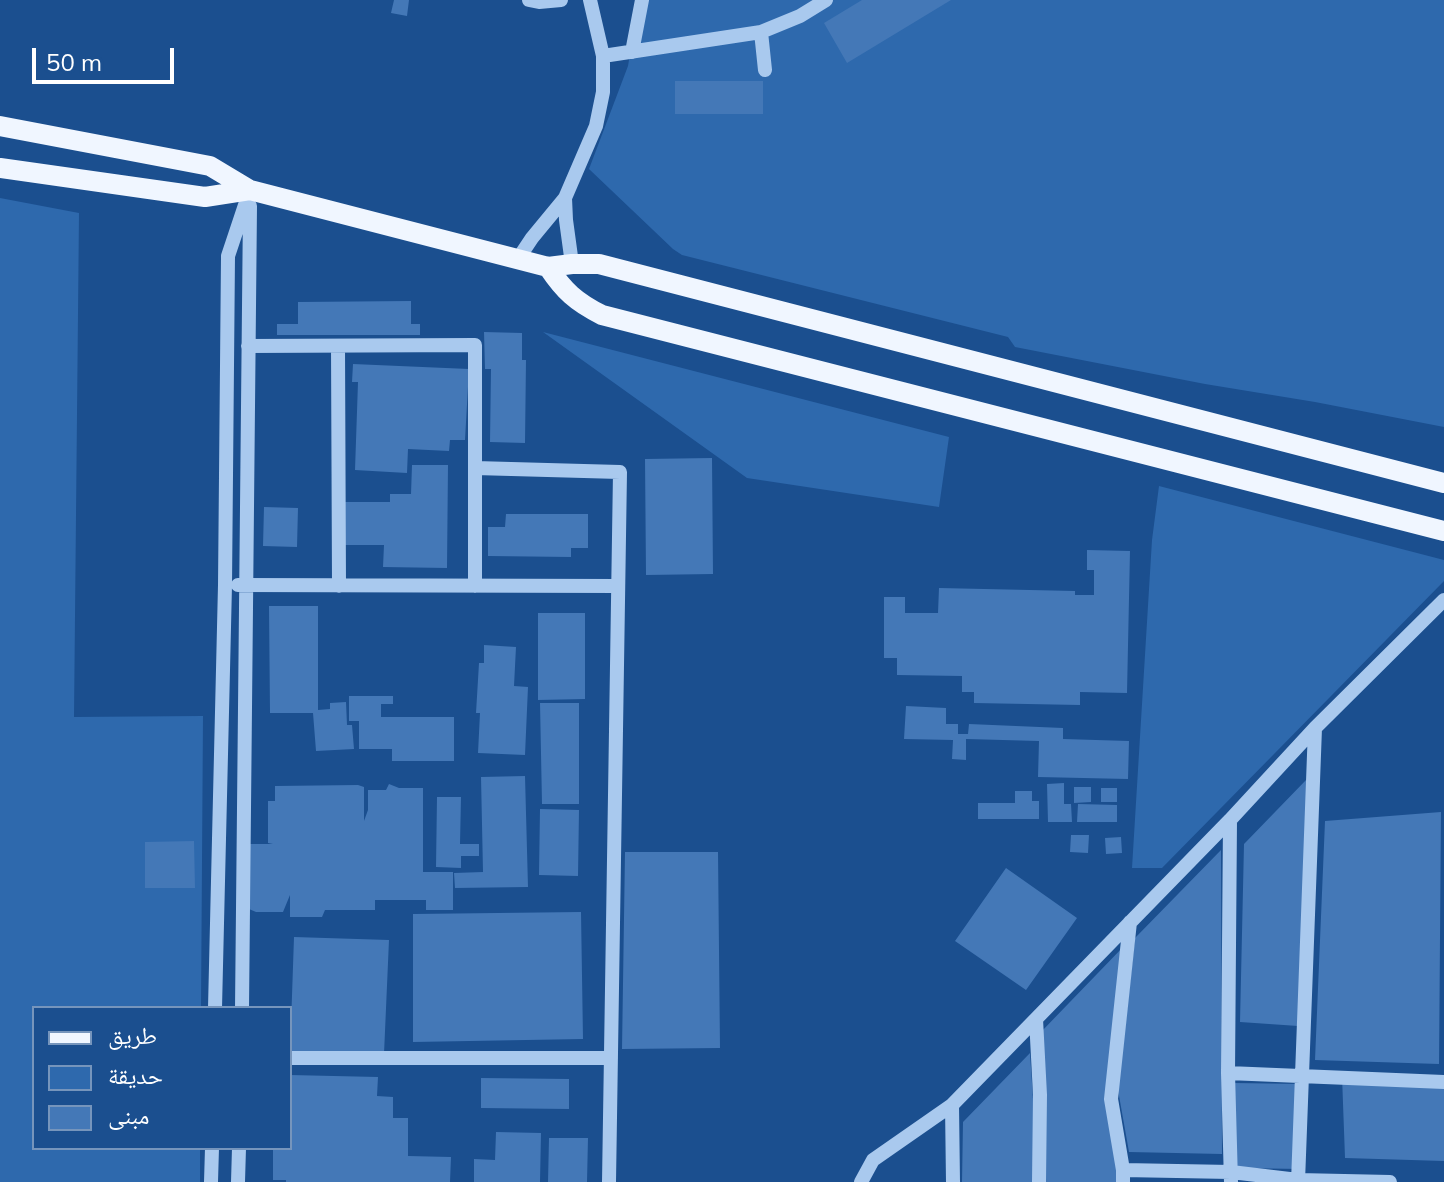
<!DOCTYPE html>
<meta charset="utf-8">
<style>
body{margin:0}
#map{position:relative;width:1444px;height:1182px;overflow:hidden;background:#1b4f8f;font-family:Mulish,"Noto Naskh Arabic",sans-serif}
canvas{display:block}
.legend{position:absolute;left:32px;top:1006px;width:260px;height:144px;box-sizing:border-box;background:#1b4f8f;border:2px solid #7695bc;margin:0;padding:10px 14px;list-style:none;font-size:24px;color:#fff}
.legend li{display:flex;align-items:center;gap:16px;height:40px}
.legend b{width:40px;border:2px solid #7695bc}
.scale{position:absolute;left:32px;top:48px;width:142px;height:36px;box-sizing:border-box;border:4px solid #fff;border-top:0;padding-left:10px;font-size:24px;line-height:28px;white-space:nowrap;color:#fff;-webkit-text-stroke:6px #1b4f8f;paint-order:stroke}
</style>
<div id="map">
<canvas width="1444" height="1182"></canvas>
<ul class="legend">
<li><b style="height:10px;background:#f0f6ff"></b>طريق</li>
<li><b style="height:22px;background:#2e69ad"></b>حديقة</li>
<li><b style="height:22px;background:#4478b7"></b>مبنى</li>
</ul>
<div class="scale">50 m</div>
</div>
<script>
const c = document.querySelector('canvas').getContext('2d');
c.lineJoin = 'round';
function paint(path, color) {
  c.fillStyle = color;
  c.fill(path, 'evenodd');
}
function trace(path, color, width, dash) {
  c.strokeStyle = color;
  c.lineWidth = width;
  c.lineCap = dash ? 'butt' : 'round';
  c.setLineDash(dash || []);
  c.stroke(path);
}
paint(new Path2D(`
 M639 0H1444V427L1315 402 1205 384 1015 347 1008 337 682 255 673 249 589 169 628 66Z
 M0 198 79 213 74 717 203 716 201 1008H34V1148H200V1182H0Z
 M543 332 949 437 939 507 747 478Z
 M1159 486 1444 560V581L1162 868H1132L1152 540Z`), '#2e69ad');
paint(new Path2D(`
 M394 0H409L407 16 391 13Z
 M862 0H951L847 63 824 23Z
 M675 81H763V114H675Z
 M411 301V324H420V335H277V324H298V302Z
 M484 332 522 333V360H526L525 443 490 442 491 369H485Z
 M353 364 469 369 465 440H450L449 451 408 449 407 473 355 470 358 382H352Z
 M712 458 713 574 646 575 645 459Z
 M412 465H448L447 568 383 567 384 545H344L345 502H390V494H411Z
 M264 507 298 508 297 547 263 546Z
 M506 514H588V548H571V557L488 556V527H505Z
 M1087 550 1130 551 1127 693 1080 692V705L974 703V692H962V676L897 675V658H884V597H905V613H938L939 588 1075 591V595H1094V570H1087Z
 M269 606H318V710L330 709V703L346 702 347 725H352L354 749 316 751 313 713H270Z
 M538 613H585V699L538 700Z
 M484 645 516 647 514 686 528 687 525 755 478 753 480 713H476L479 663H484Z
 M349 696H393V704H381V717H454V761H392V749H359V721H349Z
 M540 703H579V804H542Z
 M906 706 946 708V724H958V734H968L969 724 1063 728V739L1129 741 1128 779 1038 777 1039 741 966 739V760L952 759 953 740 904 739Z
 M525 776 528 887 455 888 454 873 483 872 481 777Z
 M1307 779 1298 1026 1240 1022 1244 844Z
 M1064 783V804H1071L1072 822H1048L1047 784Z
 M389 784 399 788H423V872H453V910H426V900H375V910H325L322 917H290V895L283 912H256L249 909V844H273L268 843V801H275V786L358 785 364 787V821L368 810V790H386Z
 M1074 787H1091V802L1074 803Z
 M1101 788H1117V802H1101Z
 M1015 791H1032V801H1039V819H978V803H1015Z
 M437 797H461L460 844H479V856H461V868L436 867Z
 M1078 804 1117 805V822H1077Z
 M540 809 579 810 578 876 539 875Z
 M1441 812 1439 1064 1315 1060 1325 821Z
 M1071 835H1089L1088 853 1070 852Z
 M1121 837 1122 853 1106 854 1105 838Z
 M194 841 195 888H145V842Z
 M1221 850 1222 1154 1129 1152 1118 1090 1135 938Z
 M625 852H718L720 1048 622 1049Z
 M1006 868 1077 918 1026 990 955 941Z
 M581 912 583 1039 413 1042V914Z
 M294 937 389 940 384 1054H290Z
 M1125 945 1108 1104 1118 1182H1043L1040 1033Z
 M1030 1053 1034 1114 1033 1182H962L963 1122Z
 M290 1075 378 1077 377 1096 393 1097V1118H408V1156L451 1157 450 1182H286V1180H273V1148H290Z
 M1342 1076 1444 1079V1161L1345 1158Z
 M481 1078 569 1079V1109L481 1108Z
 M1234 1083 1302 1084 1301 1169 1233 1168Z
 M496 1132 541 1133 540 1182H474V1159L495 1160Z
 M549 1138H588L587 1182H548Z`), '#4478b7');
trace(new Path2D(`
 M529 0 539 2 561 0
 M761 32 765 70
 M632 52 642 0
 M603 56 761 32 800 16 826 0
 M565 198 566 220 572 264
 M518 259 532 238 565 198 596 126 603 92V56L590 0
 M248 346 475 345V586
 M338 346 339 586
 M475 468 620 472 609 1182
 M238 585 618 586
 M1230 820 1228 1073 1231 1182
 M215 1008 225 585 228 256 250 190
 M242 1008 250 206
 M1036 1019 1040 1095 1039 1182
 M290 1058H611
 M1228 1073 1444 1082
 M952 1105 953 1182
 M1123 1170 1231 1172 1298 1180 1390 1182
 M211 1182 212 1148
 M238 1182 239 1148
 M861 1182 873 1160 952 1105 1230 820 1315 728 1444 600
 M1123 1182V1170L1111 1099 1130 922
 M1298 1182 1315 728`), '#a9c9ee', 14);
trace(new Path2D(`
 M0 126 210 166 250 190 548 267 572 264H599L1444 483
 M0 168 205 197 250 190
 M548 267C564 291 576 302 602 315L1444 531`), '#f0f6ff', 20);
</script>
